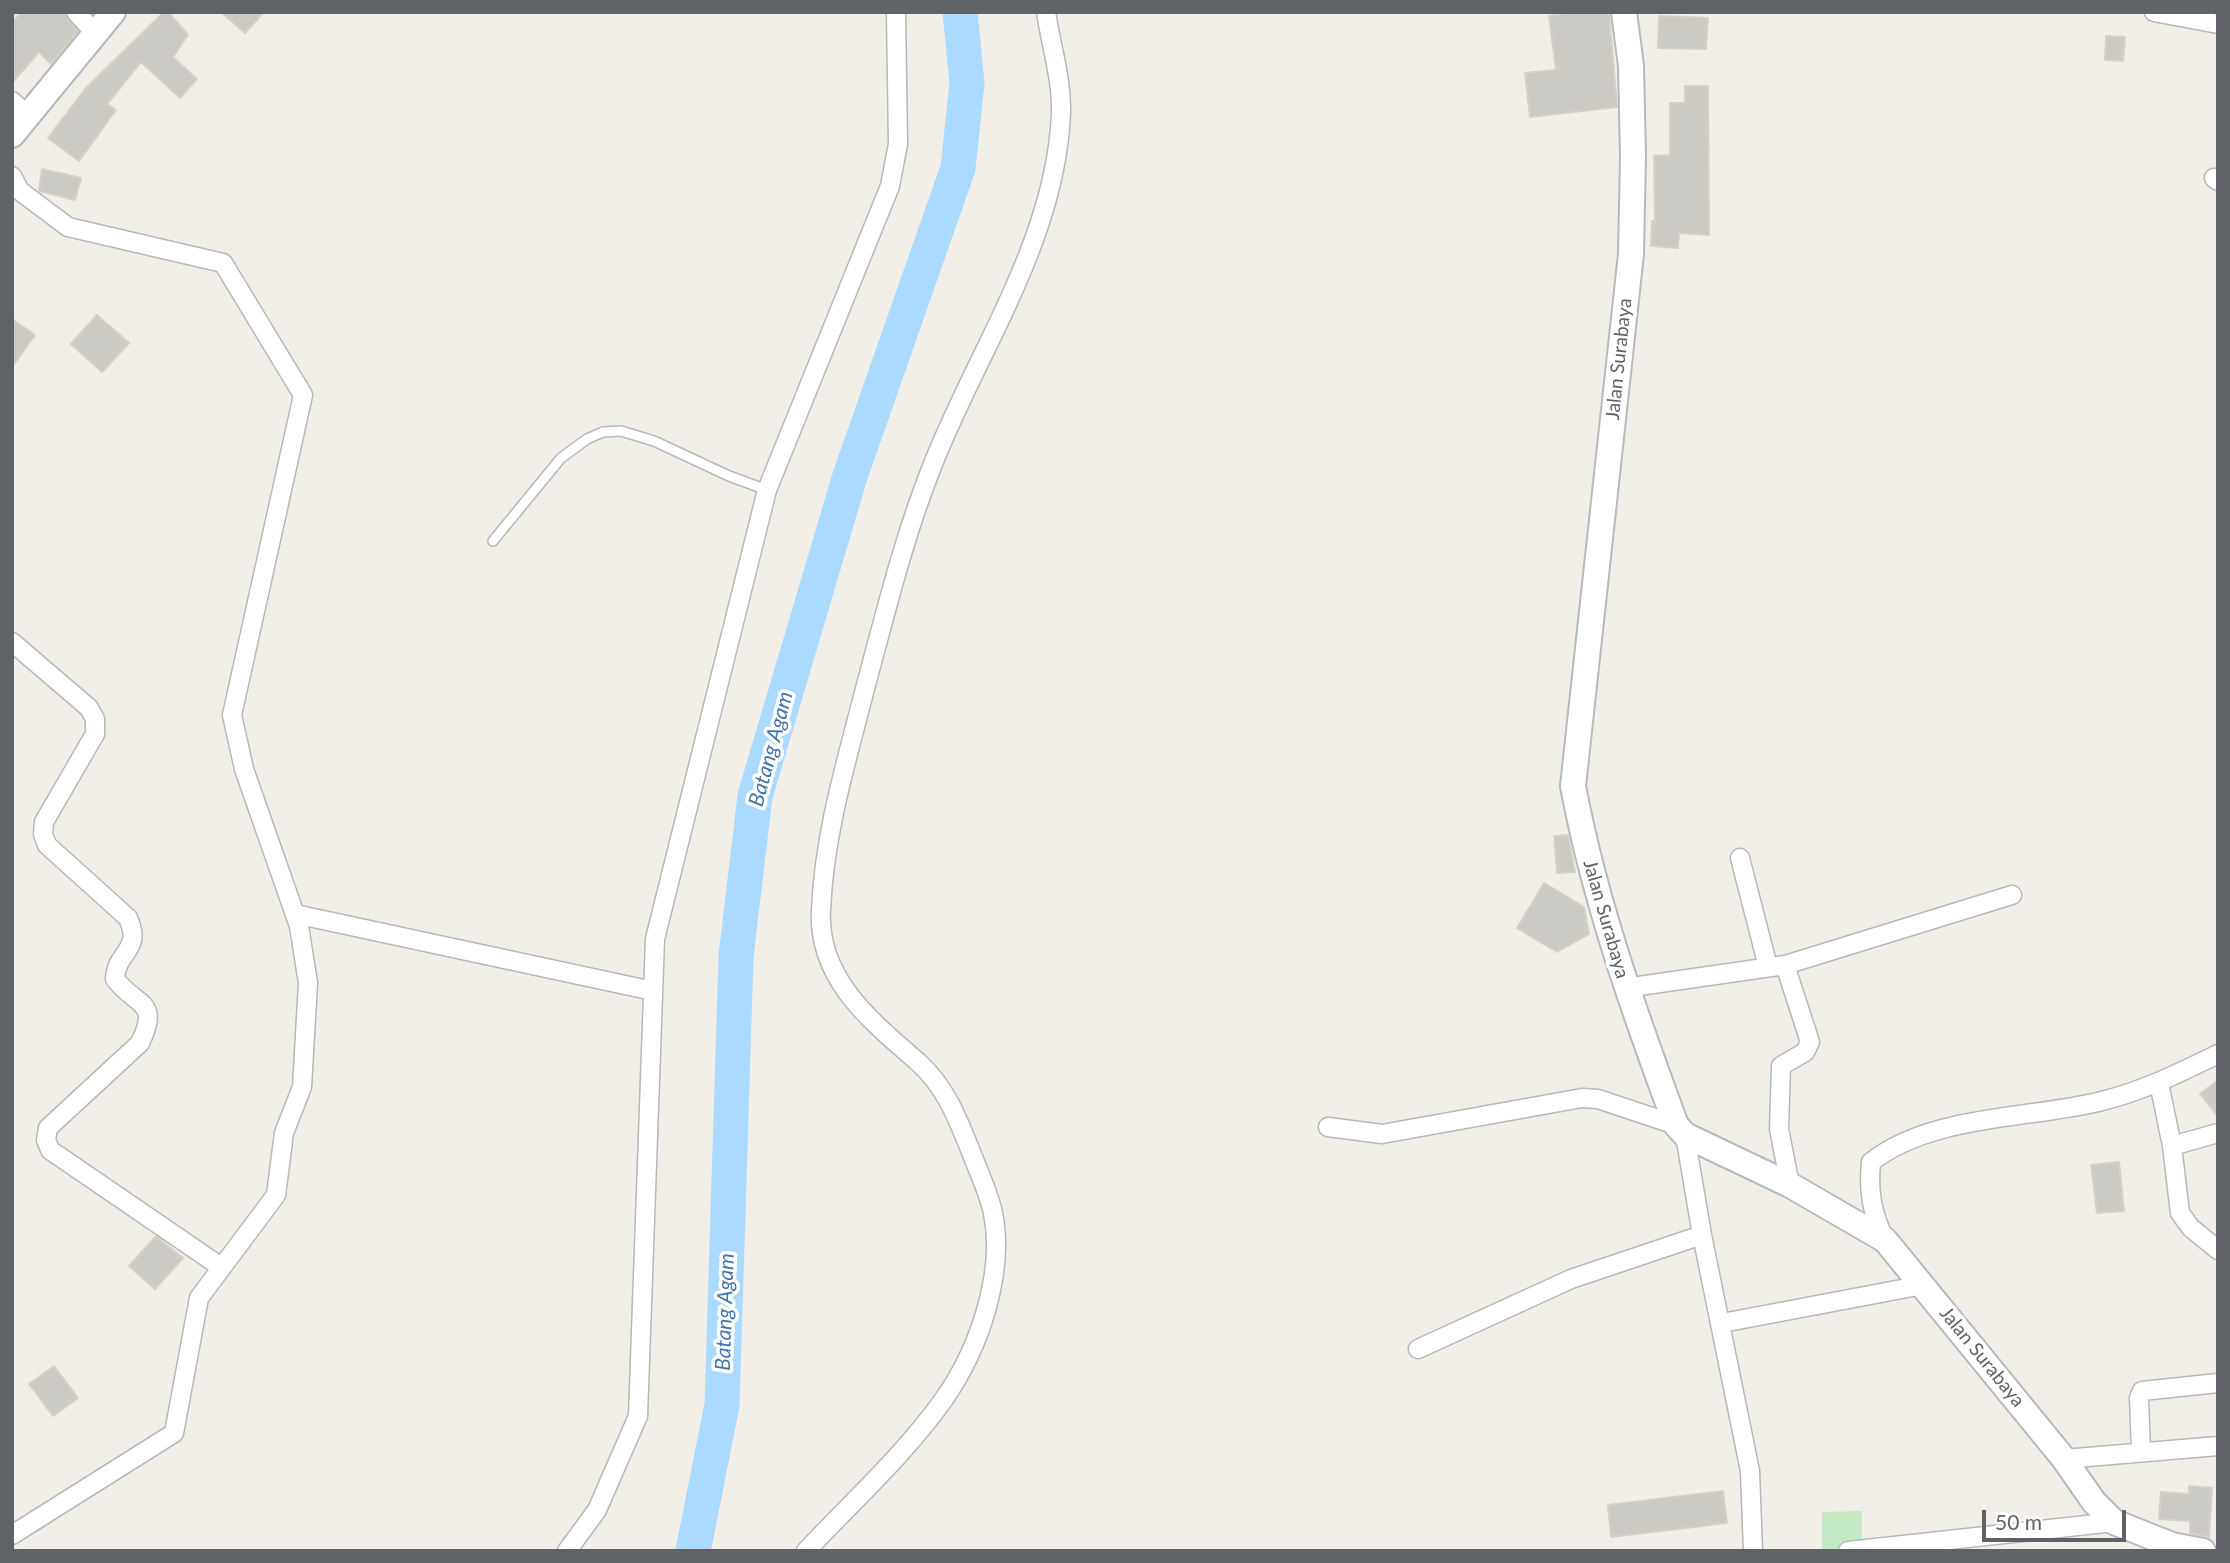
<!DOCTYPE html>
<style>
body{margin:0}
#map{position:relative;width:2230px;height:1563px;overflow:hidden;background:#f1efe8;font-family:Lato,sans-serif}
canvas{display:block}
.frame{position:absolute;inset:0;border:14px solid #5f6368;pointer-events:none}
.scale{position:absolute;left:1982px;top:1510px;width:144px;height:32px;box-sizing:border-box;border:4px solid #5f6368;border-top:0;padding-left:9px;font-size:21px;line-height:24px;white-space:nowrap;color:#5f6368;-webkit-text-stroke:5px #fff;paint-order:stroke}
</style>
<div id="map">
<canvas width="2230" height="1563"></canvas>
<div class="frame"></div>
<div class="scale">50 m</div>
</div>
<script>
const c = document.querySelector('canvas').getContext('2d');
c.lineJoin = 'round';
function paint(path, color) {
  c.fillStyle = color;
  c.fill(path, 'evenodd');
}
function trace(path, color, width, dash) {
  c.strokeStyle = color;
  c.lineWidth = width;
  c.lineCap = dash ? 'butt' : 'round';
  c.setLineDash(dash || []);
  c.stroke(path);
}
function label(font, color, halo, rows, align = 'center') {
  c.font = font + ' Lato,sans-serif';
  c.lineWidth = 7;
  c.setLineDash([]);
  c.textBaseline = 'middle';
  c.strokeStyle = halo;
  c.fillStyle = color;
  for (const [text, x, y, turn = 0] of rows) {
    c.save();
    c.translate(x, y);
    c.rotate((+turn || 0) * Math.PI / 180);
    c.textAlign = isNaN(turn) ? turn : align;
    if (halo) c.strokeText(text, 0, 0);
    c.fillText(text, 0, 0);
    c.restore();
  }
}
paint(new Path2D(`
 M1862 1511V1551H1822V1512Z`), '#c5e8c5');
trace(new Path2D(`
 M693 1551 722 1405 736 956 755 796 850 476 958 168 967 83 960 12`), '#aadaff', 35);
const building = new Path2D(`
 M22 12H65L78 31 51 64 39 52 12 83V22Z
 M164 12H168L188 35 173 57 197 79 180 98 141 62 107 104 116 110 79 161 48 138 85 89Z
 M221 12H264L245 33Z
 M1574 12H1609L1617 107 1530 117 1525 73 1556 70 1549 16Z
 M1659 16 1708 18 1706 49 1658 48Z
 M2106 36 2125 37 2123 61 2105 60Z
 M1685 86H1708L1709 235 1679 233 1678 248 1651 246 1652 221H1655L1654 156 1670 155V103H1685Z
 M42 169 81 178 75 200 39 191Z
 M97 315 129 343 102 372 71 344Z
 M12 319 35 335 12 367Z
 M1568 835 1575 872 1557 873 1554 836Z
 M1544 883 1584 907 1589 934 1557 952 1517 928Z
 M2218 1080V1116L2200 1094Z
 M2119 1162 2124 1211 2097 1213 2091 1165Z
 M156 1236 183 1258 155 1289 129 1266Z
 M54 1366 78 1398 53 1416 29 1384Z
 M2189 1486 2212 1488 2209 1537 2190 1533V1521L2159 1519 2161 1492 2189 1494Z
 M1723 1491 1727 1523 1611 1537 1608 1505Z`);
paint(building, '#cccac5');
trace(building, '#d6d1c6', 2);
const lane = new Path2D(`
 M493 541 561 458 587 439 603 432 621 431 654 441 729 476 767 490`);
const street = new Path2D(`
 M76 12 95 33
 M2154 12 2218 24
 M12 101 28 116
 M12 176 20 191 68 227 223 263 303 395 232 715 244 769 299 926 308 983 302 1087 284 1133 276 1195 199 1298 174 1433 12 1535
 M2214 178 2218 181
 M12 642 89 708 95 719V734L44 822 43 834 47 845 128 918C143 951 116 951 115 979 136 1007 161 1000 140 1043L48 1128 46 1140 50 1150 221 1267
 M1740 858 1768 967
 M295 914 653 991
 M1785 965 1810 1042 1805 1052 1781 1066 1779 1129 1790 1185
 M1625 988 1785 965 2012 895
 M2159 1083 2172 1146 2218 1133
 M1328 1127 1382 1134 1582 1098 1598 1099 1676 1125
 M1685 1135 1702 1235 1750 1471 1753 1551
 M2172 1146 2180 1213 2191 1228 2218 1250
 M1885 1240C1872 1213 1868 1192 1871 1162 1931 1115 2027 1119 2098 1102 2141 1092 2179 1073 2218 1054
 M1722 1323 1923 1285
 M1418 1349 1571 1279 1702 1235
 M2141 1451 2139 1398 2142 1391 2218 1383
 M2064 1459 2218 1446
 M567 1551 597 1510 638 1416 655 939 767 490 890 186 898 144 896 12
 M806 1551C851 1503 906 1453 944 1399 979 1349 1005 1274 993 1213 989 1194 980 1175 973 1157 959 1122 947 1088 918 1062 872 1022 817 979 821 910 824 834 847 759 866 685 886 611 904 536 933 464 978 350 1056 240 1061 113 1062 79 1051 46 1046 12
 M1848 1551 2114 1522`);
const secondary = new Path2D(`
 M1624 12 1631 66 1633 157 1631 254 1573 786C1595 903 1635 1014 1676 1125L1685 1135 1790 1185 1885 1240 2064 1459 2094 1502 2114 1522 2172 1545 2203 1551
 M12 135 113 12`);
trace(lane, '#b5b8bc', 12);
trace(street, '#b5b8bc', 21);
trace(secondary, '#b6babf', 28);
trace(lane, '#fff', 9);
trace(street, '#fff', 18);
trace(secondary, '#fff', 24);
label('19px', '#5f6368', '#fff', [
 ["Jalan Surabaya",1619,359,-84],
 ["Jalan Surabaya",1606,919,74],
 ["Jalan Surabaya",1982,1357,51]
]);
label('italic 21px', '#4174aa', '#fff', [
 ["Batang Agam",771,749,-75],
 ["Batang Agam",725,1312,-88]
]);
</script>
